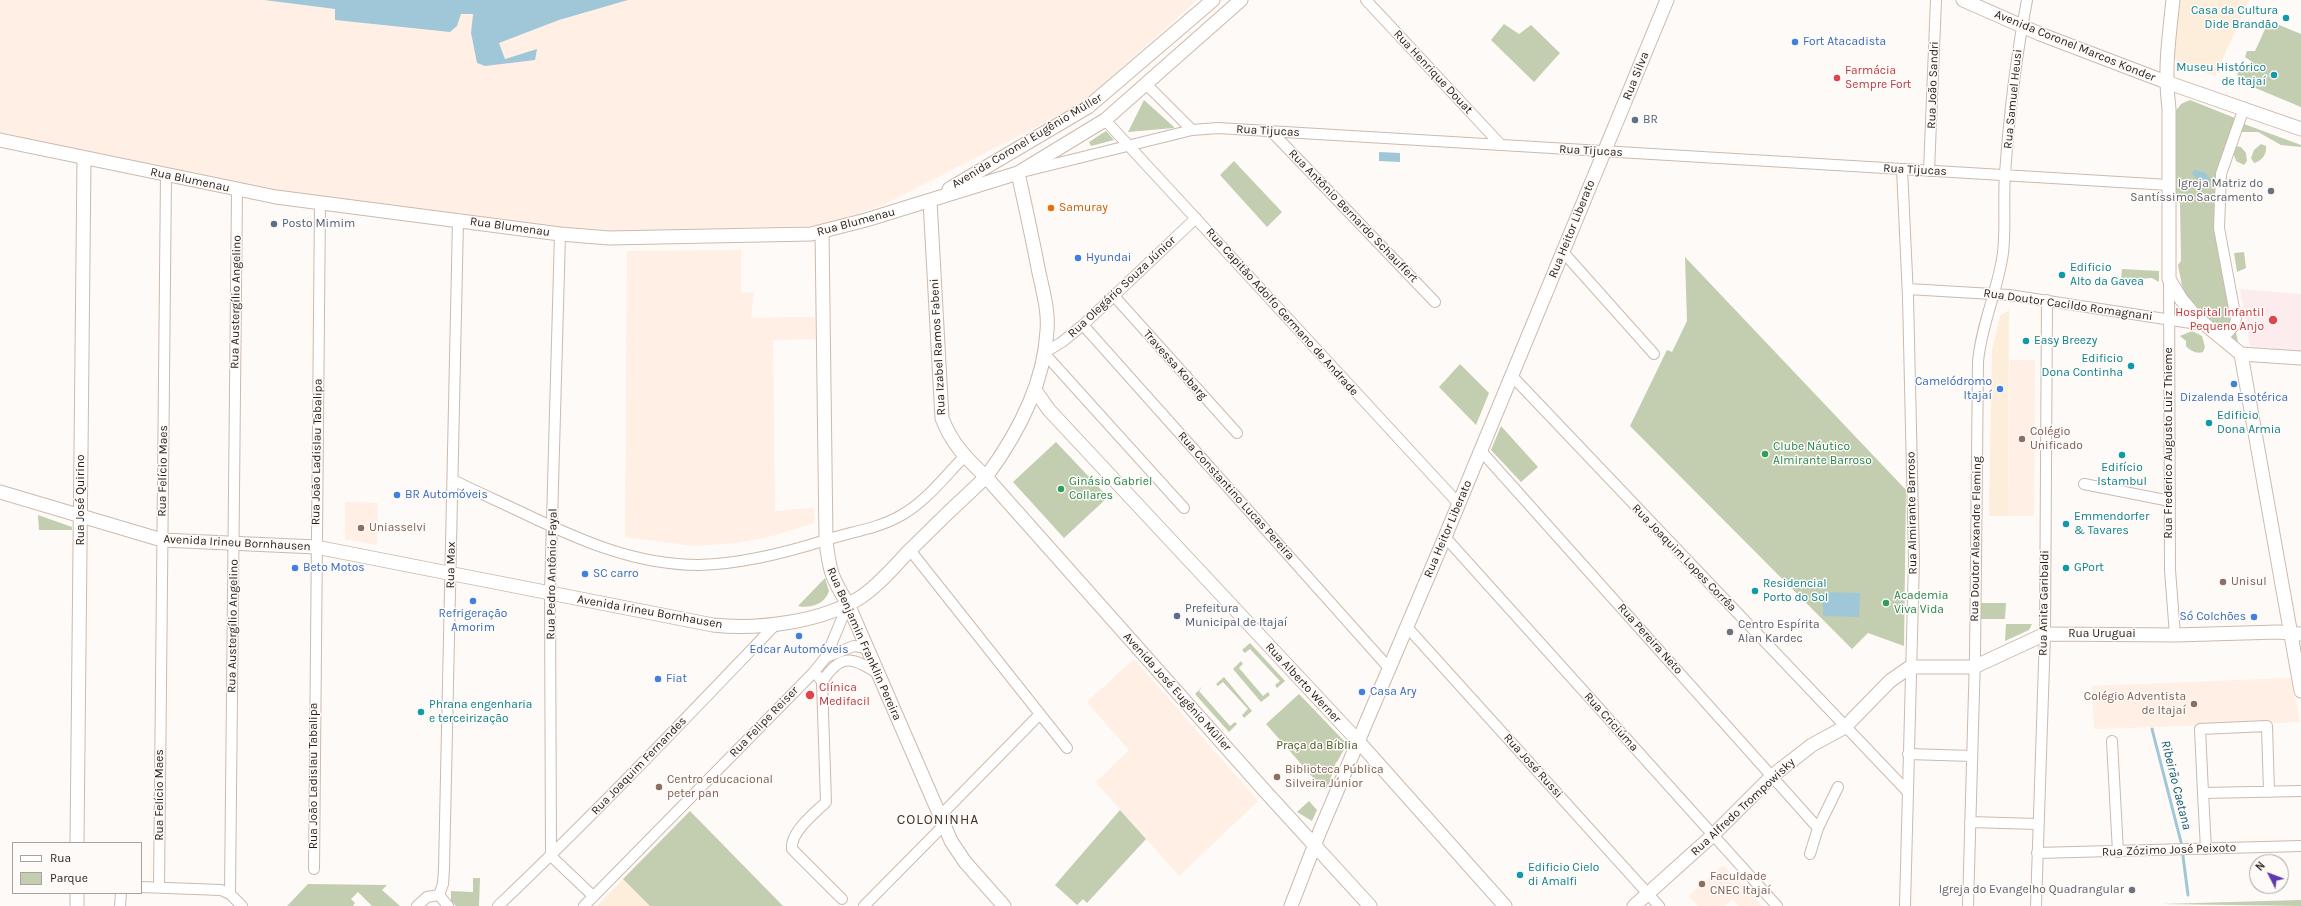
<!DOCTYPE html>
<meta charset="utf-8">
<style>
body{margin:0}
#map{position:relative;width:2301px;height:906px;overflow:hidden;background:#fdfaf7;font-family:Karla,sans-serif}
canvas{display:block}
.legend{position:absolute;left:12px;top:842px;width:130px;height:52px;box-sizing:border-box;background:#fdfaf7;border:1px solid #a7a29f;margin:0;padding:5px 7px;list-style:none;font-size:12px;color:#251e1a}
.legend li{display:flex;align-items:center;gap:8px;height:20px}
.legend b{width:20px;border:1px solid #a7a29f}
.north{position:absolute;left:2249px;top:854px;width:40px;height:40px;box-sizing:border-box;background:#fdfaf7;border:1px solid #a7a29f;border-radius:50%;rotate:312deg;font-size:11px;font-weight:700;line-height:16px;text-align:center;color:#251e1a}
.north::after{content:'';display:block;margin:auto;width:14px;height:18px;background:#6038af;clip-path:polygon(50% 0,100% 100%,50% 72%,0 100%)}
</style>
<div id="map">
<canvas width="2301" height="906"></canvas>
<ul class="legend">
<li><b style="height:5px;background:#fff"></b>Rua</li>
<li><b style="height:11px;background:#c2ceaf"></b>Parque</li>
</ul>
<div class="north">N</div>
</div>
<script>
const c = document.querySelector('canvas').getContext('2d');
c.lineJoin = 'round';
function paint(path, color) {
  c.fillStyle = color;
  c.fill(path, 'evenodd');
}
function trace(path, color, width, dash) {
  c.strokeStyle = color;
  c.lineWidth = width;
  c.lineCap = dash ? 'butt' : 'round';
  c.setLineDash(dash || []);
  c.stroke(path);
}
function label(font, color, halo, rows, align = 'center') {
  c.font = font + ' Karla,sans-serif';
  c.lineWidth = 3;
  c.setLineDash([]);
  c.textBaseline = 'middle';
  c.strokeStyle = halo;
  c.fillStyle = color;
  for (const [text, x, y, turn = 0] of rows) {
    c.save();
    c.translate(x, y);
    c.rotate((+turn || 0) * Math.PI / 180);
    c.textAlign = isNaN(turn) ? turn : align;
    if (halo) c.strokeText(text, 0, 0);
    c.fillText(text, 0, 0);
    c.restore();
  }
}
paint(new Path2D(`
 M2179 0H2249L2215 76 2173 59Z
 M2009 310 2008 516H1989L1992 350 2000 316Z
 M623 879 650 906H597Z`), '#fdeedb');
paint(new Path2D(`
 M0 0H264L335 9V20L450 32 457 26 460 14H473L471 34 477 63 485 66 536 49 505 59 499 43 559 20 628 0H1197L1081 104 885 204 841 220 812 226 610 231 561 229 294 196 0 136Z
 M741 250V293L754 292 751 318 815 317 816 339 773 340 775 511 814 508V523L772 536 737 543 695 546 625 537 627 251Z
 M2010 360H2035L2034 516H2008Z
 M345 502 378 503 377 545 345 539Z
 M1134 659 1258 801 1179 876 1096 782 1129 750 1087 702Z
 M2291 678 2300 722 2094 729 2092 686Z
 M1723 865 1741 883 1762 906H1739L1733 899 1724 906H1698L1689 896Z`), '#ffefe5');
paint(new Path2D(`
 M2240 289 2301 294V352L2250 346Z`), '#fceced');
paint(new Path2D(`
 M1504 24 1519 34 1531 25 1560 53 1534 82 1491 40Z
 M2277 24 2301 34V107L2241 82 2242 79 2237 75 2240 67H2248L2251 61 2245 57 2247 51H2255L2267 25 2275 28Z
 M1144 100 1174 127V128L1128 132Z
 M2190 100 2235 118 2218 178 2233 317 2238 342 2208 321 2187 297 2182 286 2178 265 2181 261 2180 203 2176 201 2175 112 2181 104Z
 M2244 124 2301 145V147L2281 145 2258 132H2237Z
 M1106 131 1114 140 1091 146 1089 142Z
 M2261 144 2266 146C2267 154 2262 161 2254 163L2251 158 2254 150Z
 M2235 146 2241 147 2246 153 2247 161 2244 165 2236 161 2233 152Z
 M1234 161 1282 212 1267 227 1220 175Z
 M2244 252 2246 268 2237 272 2234 253Z
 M1685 257 1906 490 1904 646 1868 633 1852 649 1630 426 1667 350 1672 352 1687 321Z
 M2122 269 2159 271V282L2152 278 2121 280Z
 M2192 331 2202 336 2205 347 2203 352C2197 354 2190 351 2186 346V341L2180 336Z
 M1460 364 1489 393 1476 425 1439 387Z
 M1501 426 1538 467 1521 482 1491 450Z
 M1056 442 1108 497 1064 538 1013 482Z
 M38 515 72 527V530H39Z
 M825 578 829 591C825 604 810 609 798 606Z
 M1981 603H2006L2005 619H1981Z
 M2006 624H2032L2029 630 2005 641Z
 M1250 643 1285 681 1277 688 1275 685 1280 681 1250 649 1245 653 1242 650Z
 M1241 661 1243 664 1239 668 1263 696 1268 692 1270 695 1261 702 1233 669Z
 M1224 677 1252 711 1244 718 1242 715 1248 709 1223 682 1218 686 1216 684Z
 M1203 686 1199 691 1230 726 1235 722 1237 724 1229 732 1195 694Z
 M1299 694 1347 744 1337 762H1336L1328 787 1323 789 1266 724Z
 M1309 801 1317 810 1312 821 1297 812Z
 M1120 810 1146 839 1087 903 1083 899 1077 905 1055 885Z
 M690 811 783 906H650L623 879Z
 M473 878H480L479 906H456L451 901V891L473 892Z
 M308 884 387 885 382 890 400 906H372L358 892 351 899 355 903 353 906H287Z
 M2301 900V906L2162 904Z`), '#c2ceaf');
paint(new Path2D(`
 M264 0H628L559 20 499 43 505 59 537 49 535 60 485 66 477 63 471 33 473 14H461L457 26 450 32 335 20V9Z
 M1379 152 1400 153V162L1379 161Z
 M2195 170 2206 173 2211 181C2204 185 2196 180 2192 173Z
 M1823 592 1860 593 1859 617 1823 616Z`), '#a0c7d7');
trace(new Path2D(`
 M2152 729 2182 846
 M2183 856 2188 895`), '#a0c7d7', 3);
const minor = new Path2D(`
 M1366 0 1501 145
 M1146 84 1192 130
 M1105 120 1459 504
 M1271 131 1435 302
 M1902 169 1908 297 1914 560 1905 906
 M1026 171 1192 130 1218 128 2169 185
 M1929 171 1936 0
 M560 234 550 593 551 856 593 896
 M1563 252 1654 354
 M2169 279 2170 570 2175 635
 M1908 289 2009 295 2204 325
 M1114 296 1237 433
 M1083 325 1389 668
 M2216 334H2227L2234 326 2236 319 2219 228 2221 174 2244 108
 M1512 376 1907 791
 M1481 451 1818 828
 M453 480C475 491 498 501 521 512 577 539 634 565 699 565 741 564 785 553 826 540 850 532 877 529 900 516 926 502 944 477 964 457
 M2084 484 2170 501
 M1184 508 1044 353 1062 342 1083 325 1196 218
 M1445 537 1777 906
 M910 550 1040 714 940 816
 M1407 627 1659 906
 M826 657 854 646 867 648
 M813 673 818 676 822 682 826 802C815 813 790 832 792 849L842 899
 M822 682C840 654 851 656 877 673
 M1040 714 1067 748
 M2112 741 2118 852
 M1908 754 1972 756
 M2203 793 2200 729 2267 726 2269 792
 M1970 822 2037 824
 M2206 849 2203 793 2301 791
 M2037 853 2301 846
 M1810 854 1818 828 1838 787
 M314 869 320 203
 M141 887 221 890 230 894 242 906
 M159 887 166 175
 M230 894 237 190
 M120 906 121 893
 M417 906 427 897 439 895
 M448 906 439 895 443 884 444 869 458 220
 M498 906C594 815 685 719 777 623
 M584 906 813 673 826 657 848 604
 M864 906 944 825
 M1968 906 1975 656 1978 362C1981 325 1998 290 2003 253 2006 227 2003 200 2005 174 2009 116 2016 57 2027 0
 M2036 906 2045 634 2047 300`);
const major = new Path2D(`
 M1963 0 2040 34 2166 82 2301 129
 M2173 0C2169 37 2164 71 2169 109V279L2181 299 2196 317 2241 354 2301 358
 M0 140 276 197 560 234 609 238 811 234 866 220 1018 173 1105 120 1241 0
 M949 189 1088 107 1213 0
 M930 201 942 418C951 443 967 459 986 477L1264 790 1370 906
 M822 232 826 540C829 570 832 579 848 604L951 841 965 862 1004 906
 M2241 354 2301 691
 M1035 390 1049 410 1358 741 1505 906
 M0 492 162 540 316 547 713 625C758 630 823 622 861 597 879 585 894 567 909 551 934 526 960 501 986 477 1017 435 1044 384 1047 331 1049 310 1042 288 1038 268 1032 236 1025 205 1018 173
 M77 843 84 158
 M77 906V893
 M1291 906 1320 831 1445 537 1667 0
 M1634 906 1713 835 1772 776 1812 745 1845 727 1890 681 1910 667H1974L2045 634 2175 635 2278 632 2301 634`);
trace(minor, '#ccbaad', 12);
trace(major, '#ccbaad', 15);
trace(minor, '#fff', 10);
trace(major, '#fff', 13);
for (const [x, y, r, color] of [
 [2286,18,4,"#0f9aa8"],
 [1795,42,4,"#3f7fe0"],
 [2274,75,4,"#0f9aa8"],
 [1837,78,4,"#e0444e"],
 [1635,120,4,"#5c6f8a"],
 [2271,191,4,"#6b7280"],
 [1051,208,4,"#e8710a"],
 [274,224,4,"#5c6f8a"],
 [1078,258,4,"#3f7fe0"],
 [2062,275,4,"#0f9aa8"],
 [2273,320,5,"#e0444e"],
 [2026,341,4,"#0f9aa8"],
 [2131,366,4,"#0f9aa8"],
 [2234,384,4,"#3f7fe0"],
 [2000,389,4,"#3f7fe0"],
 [2209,423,4,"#0f9aa8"],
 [2022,439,4,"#8d6e63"],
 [1765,454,4,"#2e9e5b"],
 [2122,455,4,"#0f9aa8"],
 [1061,489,4,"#2e9e5b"],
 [397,495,4,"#3f7fe0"],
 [2066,524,4,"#0f9aa8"],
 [361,528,4,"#8d6e63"],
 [295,568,4,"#3f7fe0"],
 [2066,568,4,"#0f9aa8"],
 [585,574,4,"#3f7fe0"],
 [2223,582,4,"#8d6e63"],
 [1755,591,4,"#0f9aa8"],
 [473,601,4,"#3f7fe0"],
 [1886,603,4,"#2e9e5b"],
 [1177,616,4,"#5c6f8a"],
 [2254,617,4,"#3f7fe0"],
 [1730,632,4,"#6b7280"],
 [799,636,4,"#3f7fe0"],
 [658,679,4,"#3f7fe0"],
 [1362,692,4,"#3f7fe0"],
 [810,695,5,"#e0444e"],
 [2194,704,4,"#8d6e63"],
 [421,712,4,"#0f9aa8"],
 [1277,777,4,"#8d6e63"],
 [659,787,4,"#8d6e63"],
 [1520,875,4,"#0f9aa8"],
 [1702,884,4,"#8d6e63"],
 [2132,890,4,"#6b7280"]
]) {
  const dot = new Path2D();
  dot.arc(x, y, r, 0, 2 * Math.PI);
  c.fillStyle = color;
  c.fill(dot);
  trace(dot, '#fdfaf7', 1.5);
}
label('12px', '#0d838f', '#fdfaf7', [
 ["Casa da Cultura",2278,11,"right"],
 ["Dide Brandão",2278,25,"right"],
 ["Museu Histórico",2266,68,"right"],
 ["de Itajaí",2266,82,"right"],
 ["Edificio",2070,268],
 ["Alto da Gavea",2070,282],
 ["Easy Breezy",2034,341],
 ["Edificio",2123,359,"right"],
 ["Dona Continha",2123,373,"right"],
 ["Edificio",2217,416],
 ["Dona Armia",2217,430],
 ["Edifício",2122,468,"center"],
 ["Istambul",2122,482,"center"],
 ["Emmendorfer",2074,517],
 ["& Tavares",2074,531],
 ["GPort",2074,568],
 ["Residencial",1763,584],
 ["Porto do Sol",1763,598],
 ["Phrana engenharia",429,705],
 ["e terceirização",429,719],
 ["Edificio Cielo",1528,868],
 ["di Amalfi",1528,882]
], 'left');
label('12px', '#366cbe', '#fdfaf7', [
 ["Fort Atacadista",1803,42],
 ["Hyundai",1086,258],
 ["Camelódromo",1992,382,"right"],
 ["Itajaí",1992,396,"right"],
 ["Dizalenda Esotérica",2234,398,"center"],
 ["BR Automóveis",405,495],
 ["Beto Motos",303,568],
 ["SC carro",593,574],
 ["Refrigeração",473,614,"center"],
 ["Amorim",473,628,"center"],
 ["Só Colchões",2246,617,"right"],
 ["Edcar Automóveis",799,650,"center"],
 ["Fiat",666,679],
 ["Casa Ary",1370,692]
], 'left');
label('12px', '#251e1a', '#fdfaf7', [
 ["Avenida Coronel Marcos Konder",2075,46,22],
 ["Rua Henrique Douat",1433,72,47],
 ["Rua Silva",1636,76,-68],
 ["Rua João Sandri",1933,85,-88],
 ["Rua Samuel Heusi",2013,99,-84],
 ["Rua Tijucas",1268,131,3],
 ["Avenida Coronel Eugênio Müller",1027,141,-31],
 ["Rua Tijucas",1591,151,3],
 ["Rua Tijucas",1915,170,3],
 ["Rua Blumenau",190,180,12],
 ["Rua Antônio Bernardo Schauffert",1353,216,46],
 ["Rua Blumenau",856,222,-15],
 ["Rua Blumenau",510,227,8],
 ["Rua Heitor Liberato",1572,229,-68],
 ["Rua Olegário Souza Júnior",1122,287,-43],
 ["Rua Austergílio Angelino",236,302,-89],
 ["Rua Doutor Cacildo Romagnani",2068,305,8],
 ["Rua Capitão Adolfo Germano de Andrade",1282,312,48],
 ["Rua Izabel Ramos Fabeni",938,347,-93],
 ["Travessa Kobarg",1175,365,48],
 ["Rua Frederico Augusto Luiz Thieme",2169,443,-90],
 ["Rua João Ladislau Tabalipa",317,452,-89],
 ["Rua Felício Maes",163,471,-89],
 ["Rua Constantino Lucas Pereira",1236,496,48],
 ["Rua José Quirino",81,500,-90],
 ["Rua Almirante Barroso",1912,513,-91],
 ["Rua Heitor Liberato",1448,529,-67],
 ["Rua Doutor Alexandre Fleming",1976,539,-89],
 ["Avenida Irineu Bornhausen",237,543,3],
 ["Rua Joaquim Lopes Corrêa",1684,558,46],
 ["Rua Max",451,565,-89],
 ["Rua Pedro Antônio Fayal",552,574,-89],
 ["Rua Anita Garibaldi",2044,603,-89],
 ["Avenida Irineu Bornhausen",650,612,10],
 ["Rua Austergílio Angelino",233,626,-89],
 ["Rua Uruguai",2102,634],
 ["Rua Pereira Neto",1650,639,48],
 ["Rua Benjamin Franklin Pereira",864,644,66],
 ["Rua Alberto Werner",1303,683,47],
 ["Avenida José Eugênio Müller",1177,692,48],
 ["Rua Felipe Reiser",764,722,-46],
 ["Rua Criciúma",1611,722,48],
 ["Rua Joaquim Fernandes",639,766,-46],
 ["Rua José Russi",1533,766,48],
 ["Rua João Ladislau Tabalipa",314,776,-90],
 ["Rua Felício Maes",160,795,-90],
 ["Rua Alfredo Trompowisky",1743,807,-43],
 ["Rua Zózimo José Peixoto",2169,850,-2]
]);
label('12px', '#be3a42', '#fdfaf7', [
 ["Farmácia",1845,71],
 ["Sempre Fort",1845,85],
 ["Hospital Infantil",2264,313,"right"],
 ["Pequeno Anjo",2264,327,"right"],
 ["Clínica",819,688],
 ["Medifacil",819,702]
], 'left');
label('12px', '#4e5e75', '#fdfaf7', [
 ["BR",1643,120],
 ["Posto Mimim",282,224],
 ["Prefeitura",1185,609],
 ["Municipal de Itajaí",1185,623]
], 'left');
label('12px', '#5b616d', '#fdfaf7', [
 ["Igreja Matriz do",2263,184],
 ["Santíssimo Sacramento",2263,198],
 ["Centro Espírita",1738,625,"left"],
 ["Alan Kardec",1738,639,"left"],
 ["Igreja do Evangelho Quadrangular",2124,890]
], 'right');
label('12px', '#c56008', '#fdfaf7', [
 ["Samuray",1059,208]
], 'left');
label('12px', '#785e54', '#fdfaf7', [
 ["Colégio",2030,432],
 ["Unificado",2030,446],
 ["Uniasselvi",369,528],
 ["Unisul",2231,582],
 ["Colégio Adventista",2186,697,"right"],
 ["de Itajaí",2186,711,"right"],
 ["Biblioteca Pública",1285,770],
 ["Silveira Júnior",1285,784],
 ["Centro educacional",667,780],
 ["peter pan",667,794],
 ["Faculdade",1710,877],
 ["CNEC Itajaí",1710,891]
], 'left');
label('12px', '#27864d', '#fdfaf7', [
 ["Clube Náutico",1773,447],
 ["Almirante Barroso",1773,461],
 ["Ginásio Gabriel",1069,482],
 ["Collares",1069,496],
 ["Academia",1894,596],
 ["Viva Vida",1894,610]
], 'left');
label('12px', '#475825', '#fdfaf7', [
 ["Praça da Bíblia",1317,746]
]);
label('italic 13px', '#0a586f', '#fdfaf7', [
 ["Ribeirão Caetana",2176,785,76]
]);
c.letterSpacing = '1px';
label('14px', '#413328', '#fdfaf7', [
 ["COLONINHA",938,820]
]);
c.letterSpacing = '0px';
</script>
